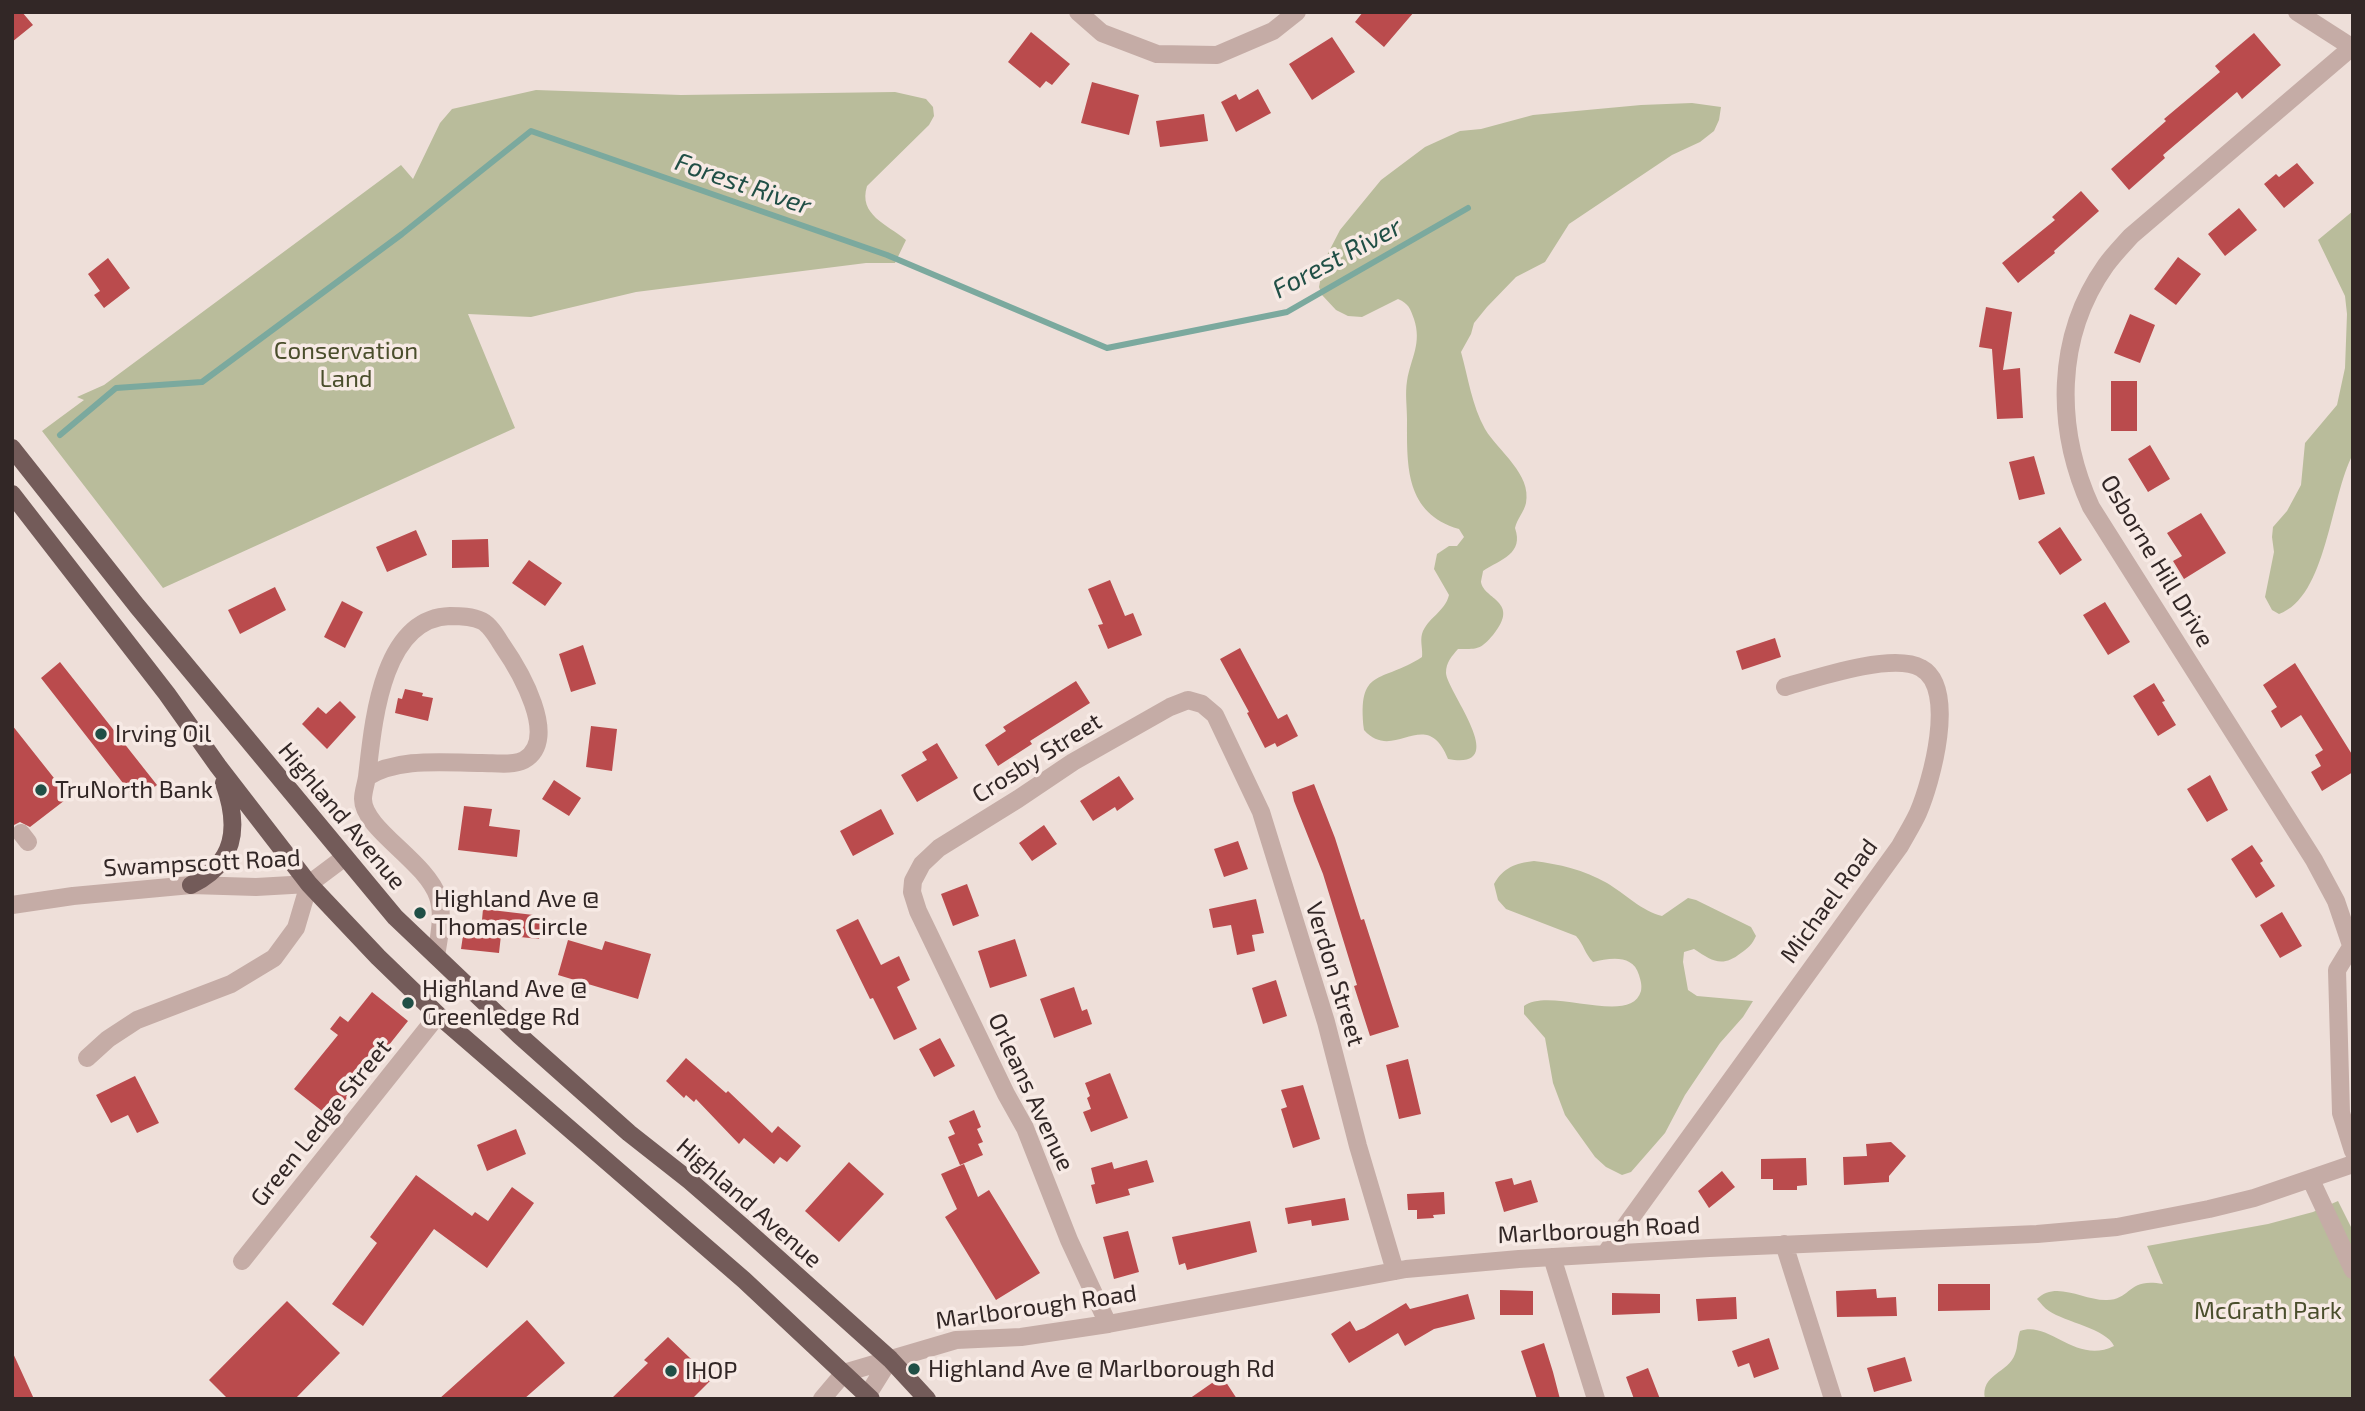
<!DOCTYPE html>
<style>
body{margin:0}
#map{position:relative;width:2365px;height:1411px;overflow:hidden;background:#eedfd9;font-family:"Exo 2",sans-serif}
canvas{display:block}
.frame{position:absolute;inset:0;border:14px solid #322726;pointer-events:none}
</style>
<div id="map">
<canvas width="2365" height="1411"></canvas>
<div class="frame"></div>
</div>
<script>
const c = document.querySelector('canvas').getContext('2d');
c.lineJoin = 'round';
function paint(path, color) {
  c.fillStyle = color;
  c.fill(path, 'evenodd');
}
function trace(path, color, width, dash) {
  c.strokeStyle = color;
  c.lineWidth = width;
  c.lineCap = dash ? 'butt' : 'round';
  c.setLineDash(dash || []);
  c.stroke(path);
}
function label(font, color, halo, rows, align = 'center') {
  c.font = font + ' "Exo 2",sans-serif';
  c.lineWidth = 7;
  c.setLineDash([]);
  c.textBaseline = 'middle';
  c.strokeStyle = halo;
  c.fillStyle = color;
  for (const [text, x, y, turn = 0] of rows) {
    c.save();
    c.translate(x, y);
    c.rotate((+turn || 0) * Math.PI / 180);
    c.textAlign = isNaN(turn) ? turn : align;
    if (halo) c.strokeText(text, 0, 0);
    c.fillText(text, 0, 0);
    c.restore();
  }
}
paint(new Path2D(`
 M536 90 681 95 895 92 926 99 933 107 934 116 929 125 867 186C858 215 887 224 906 240L895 263H866L636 292 531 317 468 314 515 428 163 588 42 431 84 400 77 397 104 385 401 165 413 179 440 123 452 109Z
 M1692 103 1721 107 1719 120 1714 131 1700 142 1672 155 1569 224 1545 262 1516 277 1487 307 1474 323 1471 334 1461 352C1468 377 1472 406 1485 429 1498 451 1532 474 1526 503 1524 512 1517 519 1515 528 1524 554 1501 559 1483 571 1483 572 1481 581 1481 582 1484 600 1521 601 1493 635 1480 650 1478 649 1458 649 1452 656 1446 662 1446 673 1447 692 1513 771 1448 759 1426 704 1394 764 1364 730 1357 666 1381 684 1422 657 1423 650 1420 641 1422 634 1427 618 1445 612 1449 595L1434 569 1437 554 1449 546H1457L1464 537 1459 529C1405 513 1407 467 1407 419 1407 406 1405 394 1407 381 1411 357 1422 344 1414 319 1410 308 1409 304 1398 299L1362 317 1348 316 1336 310 1322 295 1319 287 1324 261 1340 230 1381 180 1425 147 1460 131 1481 129 1533 115 1641 105Z
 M2353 211V454C2330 497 2327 597 2279 614L2272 610 2265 597 2274 552 2272 537 2273 527 2287 511 2301 485 2305 443 2337 405 2345 368 2347 314 2345 296 2318 240Z
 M1534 861C1559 864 1584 870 1607 883 1624 893 1643 912 1662 916L1688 898 1696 900 1751 927 1756 936C1752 945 1748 948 1741 953 1722 968 1712 961 1694 949L1684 952 1683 962 1688 990 1697 996 1753 1001 1743 1017 1720 1043 1685 1095 1665 1133 1631 1172 1622 1175 1606 1167 1595 1157 1565 1115 1553 1083 1545 1038 1524 1014V1006C1550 986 1631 1027 1641 991 1642 985 1641 982 1639 975 1633 954 1610 958 1593 962 1585 954 1584 945 1576 936L1506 909 1498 900 1494 884C1503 868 1515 863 1534 861Z
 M2338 1201 2353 1231V1399H1985C1980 1374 2009 1373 2015 1354 2018 1346 2017 1339 2020 1331 2049 1320 2076 1365 2114 1346 2107 1329 2065 1322 2049 1311 2044 1308 2041 1303 2037 1299 2056 1280 2084 1301 2107 1300 2132 1299 2128 1277 2163 1284L2147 1246 2268 1224 2313 1212Z`), '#b9bc9b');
trace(new Path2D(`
 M60 435 116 388 202 382 402 234 531 131 887 255 1107 348 1287 312 1468 208`), '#7ba99e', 6);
paint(new Path2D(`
 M12 12H22L33 25 12 42Z
 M1363 12H1414L1384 47 1355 22Z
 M1031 32 1070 64 1052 85 1046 81 1040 88 1008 62Z
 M2254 33 2281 65 2242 99 2237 92 2163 155 2165 158 2129 190 2111 169 2166 121 2164 119 2220 72 2215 66Z
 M1332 37 1355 72 1312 100 1289 64Z
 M1092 82 1139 95 1129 135 1081 123Z
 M1258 89 1271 113 1236 132 1221 102 1236 94 1239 100Z
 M1204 114 1208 141 1160 147 1156 121Z
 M2297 163 2314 183 2284 208 2264 184 2276 174 2279 177Z
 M2081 191 2099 211 2054 251 2055 253 2018 283 2002 263 2055 220 2052 217Z
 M2239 208 2257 230 2225 256 2208 234Z
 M2178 257 2201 274 2176 305 2154 289Z
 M108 258 130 288 104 308 94 295 100 291 88 274Z
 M1986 307 2012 312 2003 370 2020 368 2023 418 1997 419 1992 349 1979 347Z
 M2130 314 2155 325 2140 363 2114 353Z
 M2111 381H2137V431H2111Z
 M2150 445 2170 479 2148 492 2128 459Z
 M2034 456 2045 494 2019 500 2009 462Z
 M2201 513 2226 553 2184 579 2173 561 2182 556 2167 533Z
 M2060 527 2082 560 2060 575 2038 542Z
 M416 530 427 555 387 572 376 547Z
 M488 539 489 567 452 568V540Z
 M529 560 562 583 545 606 512 583Z
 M1110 580 1125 616 1133 613 1142 635 1108 649 1098 625 1103 624 1088 589Z
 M275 587 286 610 240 634 228 610Z
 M342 601 363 612 345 648 324 637Z
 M2105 602 2130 642 2108 655 2083 615Z
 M1775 638 1781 657 1742 670 1736 651Z
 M583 645 596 684 571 692 559 654Z
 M1240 648 1278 719 1287 714 1298 736 1277 747 1275 743 1265 748 1247 713 1249 712 1220 659Z
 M60 662 157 785 137 801 41 678Z
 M2295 663 2353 756V772L2322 791 2311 772 2321 766 2315 755 2323 750 2301 715 2281 728 2271 711 2277 707 2263 685Z
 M1076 681 1090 703 1030 741 1032 744 998 766 985 745 1006 731 1003 727Z
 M2154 683 2165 701 2162 702 2176 725 2158 736 2133 696Z
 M405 689 423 693 422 696 433 698 428 721 395 713 398 698 402 699Z
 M340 701 356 717 327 749 302 724 318 707 326 714Z
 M12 725 69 797 30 827 20 822 12 826Z
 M591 726 617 729 612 771 586 767Z
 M937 743 958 778 917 802 901 775 927 760 922 752Z
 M2210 775 2228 810 2207 822 2187 789Z
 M1119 776 1134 799 1117 811 1115 807 1093 821 1080 801Z
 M554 780 581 798 569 816 542 799Z
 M1314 784 1335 838 1361 920 1364 919 1399 1027 1370 1036 1354 986 1357 985 1323 874 1294 801 1292 792Z
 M464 806 492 809 489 826 520 830 517 857 458 850Z
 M881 809 894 834 853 856 840 831Z
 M1044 825 1057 844 1032 861 1019 843Z
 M1238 841 1248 869 1224 877 1214 849Z
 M2252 845 2263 861 2260 863 2275 886 2256 898 2231 859Z
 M967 884 979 916 953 926 941 894Z
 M1256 899 1264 933 1252 935 1255 951 1237 955 1231 925 1213 928 1209 909Z
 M483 909 542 916 539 939 501 935 499 953 461 949 464 929 481 931Z
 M2282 912 2302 946 2280 958 2260 925Z
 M858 919 881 965 899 956 910 980 897 987 917 1029 894 1040 873 998 870 999 836 930Z
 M1015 939 1027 976 990 988 978 951Z
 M568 940 602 950 605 941 651 954 638 999 558 975Z
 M1276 980 1287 1016 1263 1024 1252 988Z
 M1074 987 1082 1011 1087 1009 1092 1024 1054 1038 1040 999Z
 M372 992 408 1021 331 1118 294 1089 338 1035 330 1029 340 1016 348 1022Z
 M940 1038 955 1066 934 1077 919 1049Z
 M686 1058 726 1093 728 1091 772 1133 778 1126 801 1146 787 1162 780 1157 774 1164 744 1138 739 1144 696 1099 694 1102 686 1095 684 1098 666 1081Z
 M1408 1059 1421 1114 1399 1119 1386 1065Z
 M1110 1073 1128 1118 1091 1132 1083 1112 1091 1109 1087 1098 1090 1096 1085 1083Z
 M135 1076 159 1123 137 1133 128 1115 111 1123 96 1095Z
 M1303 1085 1320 1139 1293 1148 1281 1109 1287 1107 1281 1090Z
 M974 1110 981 1127 977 1129 983 1142 978 1144 983 1155 960 1165 948 1137 955 1134 949 1121Z
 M516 1129 526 1154 487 1171 477 1145Z
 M1891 1142 1906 1156 1889 1176V1182L1844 1185 1843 1157 1867 1156 1866 1144Z
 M1806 1158 1807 1185 1797 1186V1190H1773V1179H1761V1159Z
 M1147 1160 1154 1182 1128 1189 1130 1195 1096 1204 1091 1185 1095 1184 1091 1168 1112 1162 1114 1169Z
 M849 1162 884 1194 839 1242 805 1211Z
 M964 1164 978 1197 989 1190 1040 1273 996 1300 945 1217 957 1209 941 1174Z
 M1722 1171 1735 1187 1709 1208 1698 1191Z
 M416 1175 472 1216 475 1212 488 1221 512 1187 534 1203 487 1268 434 1229 363 1326 332 1304 377 1243 370 1237Z
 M1512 1178 1514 1185 1531 1180 1538 1202 1504 1212 1495 1182Z
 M1444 1192 1445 1214 1433 1215 1434 1218 1417 1219V1210H1408L1407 1194Z
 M1345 1198 1349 1220 1312 1226 1311 1220 1288 1224 1285 1208Z
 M1250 1221 1257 1252 1187 1270 1185 1263 1179 1265 1172 1237Z
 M1128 1231 1139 1272 1114 1279 1103 1237Z
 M1938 1284H1990V1310L1938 1311Z
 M1876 1289 1877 1298 1896 1297 1897 1316 1837 1317 1836 1291Z
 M1500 1290 1533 1291V1315H1500Z
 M1612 1293 1660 1294V1313L1612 1315Z
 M1468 1294 1475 1319 1434 1329 1405 1346 1398 1333 1349 1363 1331 1334 1350 1321 1356 1331 1364 1328 1406 1303 1410 1309Z
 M1736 1297 1737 1319 1698 1321 1696 1299Z
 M287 1301 340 1353 295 1399H228L209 1380Z
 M527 1320 565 1363 524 1399H439Z
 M668 1337 712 1379 692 1399H611L648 1363 644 1360Z
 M1769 1338 1779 1369 1754 1378 1749 1363 1738 1367 1732 1351Z
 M1544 1343 1553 1372 1560 1399H1537L1521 1351Z
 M12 1351 34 1399H12Z
 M1905 1357 1912 1381 1874 1392 1867 1368Z
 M1648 1368 1660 1399H1634L1626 1377Z
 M1222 1376 1237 1399H1189Z`), '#ba4b4d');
trace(new Path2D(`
 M248 850 265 863`), '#b09691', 3.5, [3.5, 3.5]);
trace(new Path2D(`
 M1078 12 1102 33 1157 54 1217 55 1273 31 1297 12
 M2297 12 2353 48
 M2351 48 2131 236C2123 245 2114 254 2106 265 2055 337 2055 428 2091 507L2314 860 2336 901 2353 951
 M367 777C373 725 381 618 450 616 460 616 472 616 482 621 490 625 497 637 502 645 518 668 561 739 524 760 512 766 495 763 482 763 445 763 399 757 367 777 366 784 363 792 363 799 363 829 426 861 438 897 444 915 439 937 436 956
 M21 833 28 842
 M12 905 73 896 191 885 256 887 309 884 345 857
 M2351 947 2337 970 2341 1113 2353 1151
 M87 1058 108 1039 137 1020 231 984 274 958 296 928 309 884
 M2311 1180 2353 1270
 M1784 1244 1833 1399
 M1605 1254 1900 846C1906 835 1913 824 1918 813 1931 783 1958 688 1921 668 1893 652 1816 678 1785 687
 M1552 1257 1596 1399
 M242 1261 438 1015
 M1108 1324 1069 1240 1025 1128 1006 1094 918 911 912 892 913 881 922 864 939 848 1018 799 1073 762 1170 707 1188 700 1202 704 1215 715 1261 812 1326 1022 1358 1146 1395 1271
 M822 1399 844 1373 956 1340 1021 1337 1108 1324 1406 1269 1519 1259 1709 1248 2037 1234 2117 1227 2209 1209 2254 1198 2353 1164
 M865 1399 890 1359`), '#c5aca6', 18);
trace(new Path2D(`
 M12 448 137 606 395 917 519 1035 629 1133 690 1181 744 1228 890 1359 927 1399
 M12 494 167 694 218 766 309 884 378 957 438 1015 744 1280 871 1399
 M191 885C236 863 240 827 224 783`), '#735b59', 18);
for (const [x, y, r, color] of [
 [101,734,7,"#204f46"],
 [41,790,7,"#204f46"],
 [420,913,7,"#204f46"],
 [408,1003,7,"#204f46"],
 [914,1369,7,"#204f46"],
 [671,1371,7,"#204f46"]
]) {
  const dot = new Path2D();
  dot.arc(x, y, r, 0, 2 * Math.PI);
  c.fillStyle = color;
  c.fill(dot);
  trace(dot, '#f7eae5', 2.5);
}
label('24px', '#4a4e2c', '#f7eae5', [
 ["Conservation",346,351],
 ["Land",346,379],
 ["McGrath Park",2268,1311]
]);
label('24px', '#322726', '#f7eae5', [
 ["Osborne Hill Drive",2157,561,59],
 ["Crosby Street",1037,758,-32],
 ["Highland Avenue",342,816,50],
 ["Swampscott Road",202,863,-3],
 ["Michael Road",1829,901,-54],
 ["Verdon Street",1335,974,73],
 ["Orleans Avenue",1031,1092,65],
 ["Green Ledge Street",321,1123,-51],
 ["Highland Avenue",749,1203,41],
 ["Marlborough Road",1599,1230,-3],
 ["Marlborough Road",1036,1307,-8]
]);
label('24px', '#322726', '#f7eae5', [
 ["Irving Oil",115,734],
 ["TruNorth Bank",55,790],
 ["Highland Ave @",434,899],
 ["Thomas Circle",434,927],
 ["Highland Ave @",422,989],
 ["Greenledge Rd",422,1017],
 ["Highland Ave @ Marlborough Rd",928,1369],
 ["IHOP",685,1371]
], 'left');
label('italic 26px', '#204f46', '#f7eae5', [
 ["Forest River",743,184,19],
 ["Forest River",1337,258,-28]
]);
</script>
